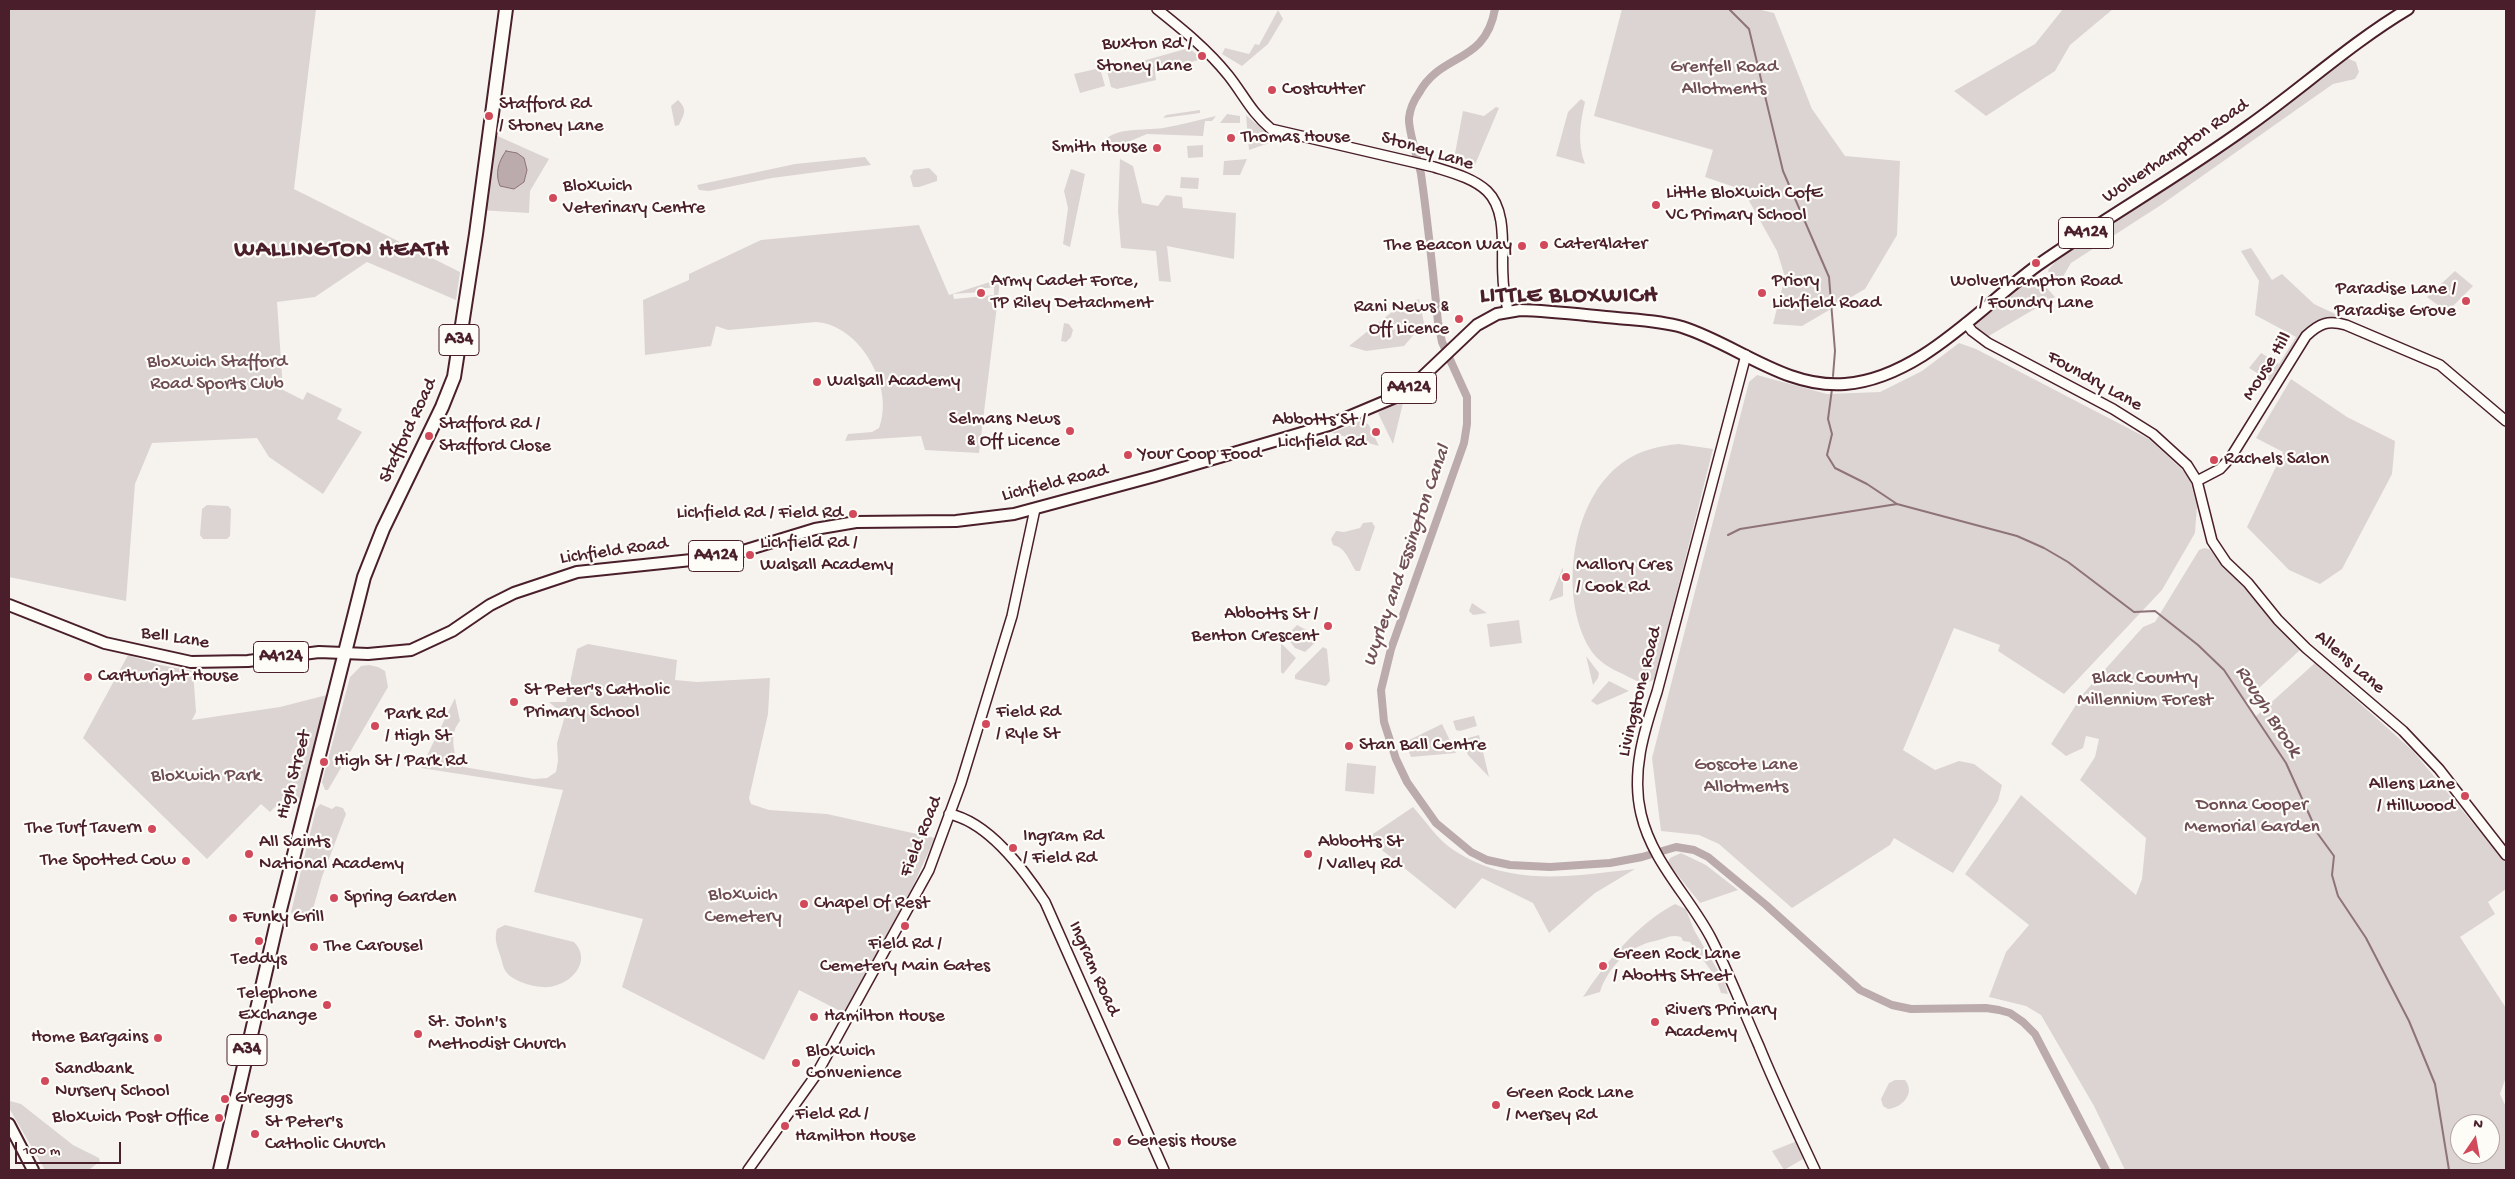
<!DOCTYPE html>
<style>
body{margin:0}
#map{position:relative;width:2515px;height:1179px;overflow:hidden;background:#f6f3ef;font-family:"Gochi Hand",sans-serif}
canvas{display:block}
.frame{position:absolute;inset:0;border:10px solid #4a1f2b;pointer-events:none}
.north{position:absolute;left:2450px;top:1114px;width:50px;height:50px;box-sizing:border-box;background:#fdfcf7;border:1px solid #b5a4a5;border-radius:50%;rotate:12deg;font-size:14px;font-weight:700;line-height:20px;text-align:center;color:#4a1f2b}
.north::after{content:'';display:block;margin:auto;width:18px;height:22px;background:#d1495b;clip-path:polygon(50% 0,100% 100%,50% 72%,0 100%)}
.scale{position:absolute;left:15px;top:1142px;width:106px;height:22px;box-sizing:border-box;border:2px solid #4a1f2b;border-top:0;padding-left:6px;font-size:15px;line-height:18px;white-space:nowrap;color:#4a1f2b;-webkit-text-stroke:4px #fdfcf7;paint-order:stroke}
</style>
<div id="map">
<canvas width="2515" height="1179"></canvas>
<div class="frame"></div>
<div class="north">N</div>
<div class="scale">100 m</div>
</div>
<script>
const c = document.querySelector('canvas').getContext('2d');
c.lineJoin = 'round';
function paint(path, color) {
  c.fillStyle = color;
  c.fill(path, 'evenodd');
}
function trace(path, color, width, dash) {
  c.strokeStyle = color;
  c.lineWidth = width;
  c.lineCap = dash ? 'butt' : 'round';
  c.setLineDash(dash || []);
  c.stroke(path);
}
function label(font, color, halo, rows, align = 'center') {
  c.font = font + ' "Gochi Hand",sans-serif';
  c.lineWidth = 4.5;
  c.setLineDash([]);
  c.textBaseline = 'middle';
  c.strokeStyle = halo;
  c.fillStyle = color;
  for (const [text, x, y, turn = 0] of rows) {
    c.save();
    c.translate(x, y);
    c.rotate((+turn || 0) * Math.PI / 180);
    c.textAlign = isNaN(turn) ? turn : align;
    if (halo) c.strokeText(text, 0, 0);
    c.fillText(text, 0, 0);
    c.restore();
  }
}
paint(new Path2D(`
 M9 9H316L294 189 460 272 456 300 367 262 315 297 277 302 283 390 303 400 307 392 342 409 337 419 362 432 323 494 269 457 257 438 152 443 135 484 126 601 9 577Z
 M1622 9H1757L1774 13 1812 109 1845 156 1900 161 1897 235 1865 289 1802 326 1773 324 1785 277 1777 251 1743 190 1705 177 1713 150 1594 116Z
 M2063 9H2113L2070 45 2055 71 1986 116 1954 91 2035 44Z
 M1278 10 1283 19 1268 44 1242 66 1222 54 1225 48 1249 54 1255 44 1259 45Z
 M1189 48 1202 59 1155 72 1156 80 1117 89 1111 87 1107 71Z
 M2347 58 2356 62 2359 72 2355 79 2333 84 2161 205 2071 263 2061 280 2056 282 2051 279 2048 270 2057 260 2230 148 2341 61Z
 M1100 68 1105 86 1080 93 1074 74Z
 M1581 99 1585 102C1580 124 1577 142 1585 164L1556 156 1568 112Z
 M678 100C688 110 684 114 679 125L675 126 671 106Z
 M1496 107 1499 108 1474 167 1467 170 1453 164 1463 111 1484 116Z
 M1200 110V113L1163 118 1166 115Z
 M1227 114 1240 116V123H1220Z
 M1246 115 1269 135 1276 137 1275 141 1249 150Z
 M1216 116 1212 121H1205L1203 136 1147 134 1116 147 1102 144C1113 126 1144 131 1163 128 1180 125 1198 120 1216 116Z
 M493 134 549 159 530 191 529 213 479 210Z
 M1203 145V157L1188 158 1187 146Z
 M865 157 871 165 772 178 709 191 699 190 697 185 795 164Z
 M1120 159 1133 166 1142 203 1158 206 1166 195 1182 197 1183 208 1236 213 1234 259 1167 246 1171 282 1159 281 1156 251 1121 248 1118 211Z
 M1247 159 1240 175H1223L1224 161Z
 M929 168 937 176V181L919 187H913L910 176 912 174 913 170Z
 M1071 169 1085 174 1070 247 1063 244 1068 208 1064 191Z
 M1181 177 1199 178 1198 189 1180 188Z
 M919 225 949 295 990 282 1000 281 979 453 925 450 921 436 845 441 848 434 872 432 879 428C895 388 861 325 816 322L728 330 716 326 711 346 645 355 643 300 689 280V274L761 240ZM994 287V295L954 299 953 294 981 292V289Z
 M2251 248 2272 280 2282 274 2314 304 2361 326 2360 330C2351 326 2340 320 2331 319 2308 316 2284 365 2273 383L2249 368 2261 353 2279 364 2296 337 2255 315 2259 281 2241 251Z
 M2455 271 2473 286 2447 312 2427 297Z
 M2035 275 2055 297 1987 337 1977 328 1974 322 1996 300Z
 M1419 299 1424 323 1404 346 1366 351 1349 346 1397 308Z
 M1064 323 1069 324 1073 330 1071 337 1066 342 1061 341Z
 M1959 343 1976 349 2149 439 2189 476 2197 506 2195 533 2162 590 2064 694 1998 651 2000 645 1954 628 1903 750 1935 770 1959 761 1974 764 2002 785 1998 801 1953 873 1894 838 1890 845 1792 908 1719 844 1699 835 1661 831 1652 758 1749 382 1757 375 1827 394 1880 392 1922 371Z
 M2291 379 2347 417 2395 441 2392 474 2342 569 2320 584 2289 570 2247 527 2283 452 2256 438Z
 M1401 399 1403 403 1393 444 1378 413Z
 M1363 420 1369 425 1379 446 1332 433Z
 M1679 444 1713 449 1655 679C1643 686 1634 680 1623 674 1611 669 1597 661 1590 649 1558 596 1571 500 1622 463 1640 450 1658 446 1679 444Z
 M207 505 228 506 231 509 230 536 227 539H203L200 535 202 509Z
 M1372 522 1375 527 1360 571H1356C1349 562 1347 548 1333 545L1331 539 1336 531 1344 532 1360 528 1363 523Z
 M2204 548 2209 549 2300 650 2245 701 2255 717 2315 663 2413 751 2506 863V889L2488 902 2495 914 2460 937 2506 1008V1077L2500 1094 2506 1107V1170H2125L2094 1106 2041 1015 2026 1006 1989 997 2006 952 2029 925 1965 874 2021 795 2136 895 2142 879 2146 838 2080 780 2095 757 2099 739 2086 736 2083 748 2066 756 2051 744 2083 694 2143 627 2155 622 2199 550ZM2460 1124H2490V1154H2460Z
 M1563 567V596L1549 601Z
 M1472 603 1487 613 1473 615 1469 611Z
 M1519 620 1522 643 1490 647 1487 624Z
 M1297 625 1312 633 1318 640 1305 652 1295 648 1286 636Z
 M1281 643 1296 658 1283 674 1281 672Z
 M588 644 677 660 675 680 697 682 770 678 768 714 749 798 751 804 769 810 827 814 935 838 912 888 844 1013 799 990 764 1060 622 987 643 919 534 892 563 790 421 768 455 698 460 721C449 734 454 750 458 766L534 779 547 778 556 772 558 761 557 743 567 709 556 708 549 702H566L577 649Z
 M1323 647 1327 649 1330 681 1326 686 1295 679V675Z
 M128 655 160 665 193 671 196 712 192 720 280 707 327 695 299 801 285 797 270 812 261 804 207 859 83 738Z
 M1586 656 1599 673 1598 678 1593 685Z
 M369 665 378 667 385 671 388 687 328 790H325L322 782 350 677 361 666Z
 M1609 681 1629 691 1597 705 1591 701Z
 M1474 716 1477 726 1460 731 1456 730 1453 721Z
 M1442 724 1456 753 1411 757 1405 742Z
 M1479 735 1489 777 1468 755 1461 740Z
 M1347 763 1376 766 1374 794 1345 791Z
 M320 804 332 809 336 806 343 808 346 814 322 877 311 916 307 919 293 918 291 912 316 809Z
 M1413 807C1425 820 1437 839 1452 849 1510 888 1570 876 1635 869L1595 893 1549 933 1533 903 1482 878 1455 909 1367 838Z
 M1681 853 1706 865 1738 890 1700 903 1668 863 1670 858Z
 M1675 904 1686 909 1694 930 1724 981 1728 994 1721 993 1715 976 1690 942 1683 941 1681 937C1670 934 1665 939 1655 941 1629 946 1608 967 1600 992L1583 997C1606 962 1637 924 1675 904Z
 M505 925 574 942C591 959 575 981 554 986 542 990 515 983 507 973 503 969 502 960 500 955 497 946 494 939 497 929Z
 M1895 1080H1905C1916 1093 1902 1108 1888 1109L1883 1106 1881 1099 1889 1083Z
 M10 1101 21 1104 73 1145 99 1158 100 1161 89 1170H45L9 1108Z
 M1797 1141 1803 1159 1784 1170 1772 1151Z`), '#dcd4d2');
const water = new Path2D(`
 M506 151 517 153 524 158 527 170 524 182 514 189 500 186C495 174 498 162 506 151Z`);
paint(water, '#bbabac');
trace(water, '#8e7378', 1);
trace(new Path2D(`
 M1729 9 1749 29 1783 171 1829 277 1835 351 1833 376
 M1832 389 1828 419 1832 434 1827 455 1835 468 1867 484 1897 504 2017 536 2044 548 2068 562 2134 612 2155 611 2198 645 2224 670 2286 763 2318 834 2334 856 2332 875 2338 896 2366 938 2409 1021 2435 1084 2449 1170
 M1728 535 1740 529 1897 504`), '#8e7378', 2);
trace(new Path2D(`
 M1495 9C1485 65 1441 52 1419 93 1414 100 1410 109 1409 118 1408 130 1418 159 1421 174 1428 223 1433 272 1438 322L1442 342 1467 397V424L1464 443 1391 649 1381 690 1384 722 1396 759 1407 782 1436 823 1471 852 1487 860 1510 865 1550 867 1610 863 1642 857 1676 847 1694 850 1708 857 1766 905 1860 990 1892 1005 1911 1009 1986 1008 1999 1010 2010 1013 2023 1022 2035 1034 2106 1170`), '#bbabac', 8);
const minor = new Path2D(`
 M1157 9C1182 29 1207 49 1228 75 1244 95 1250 111 1271 129L1434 167C1453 173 1473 178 1487 191 1508 211 1501 251 1503 277 1503 289 1506 300 1508 311
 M1966 323 1972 331 1988 343 2113 409 2153 434 2187 465 2197 481 2212 541 2226 562 2248 583 2278 620 2306 648 2403 731 2439 769 2506 855
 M1746 355 1657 692C1644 731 1631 772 1641 814 1652 862 1689 896 1711 938 1729 973 1743 1010 1759 1046 1776 1088 1796 1129 1815 1170
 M2197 481 2220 469 2231 457 2306 336C2320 323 2328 320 2346 325L2440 365 2506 421
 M949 814C989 822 1024 870 1045 902L1164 1170
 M748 1170 816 1075 929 870 961 783 1012 616 1035 509`);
const major = new Path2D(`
 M9 605 105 643 191 662 248 661 319 652 368 654 411 650 452 631 490 605 514 593 577 572 701 559 743 551 815 529 856 522 956 521 1014 514 1155 476 1329 425 1398 396 1418 381 1477 325 1497 314 1520 310C1552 311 1584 315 1617 318 1638 320 1661 321 1682 327 1736 344 1786 389 1845 384 1920 378 1980 307 2038 265 2107 217 2179 176 2247 127 2301 89 2351 43 2408 9
 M9 1124 33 1170`);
const highway = new Path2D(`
 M220 1170 277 922 364 577 383 529 442 407 454 377 476 234 506 9`);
trace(minor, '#4a1f2b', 12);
trace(major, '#4a1f2b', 14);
trace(highway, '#4a1f2b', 16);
trace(minor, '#fdfcf7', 9);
trace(major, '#fdfcf7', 10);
trace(highway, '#fdfcf7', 12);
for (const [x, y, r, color] of [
 [1202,56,5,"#d1495b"],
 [1272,90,5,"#d1495b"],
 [489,116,5,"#d1495b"],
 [1231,138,5,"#d1495b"],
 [1157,148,5,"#d1495b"],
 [553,198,5,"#d1495b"],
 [1656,205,5,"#d1495b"],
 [1544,245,5,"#d1495b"],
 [1522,246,5,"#d1495b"],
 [2036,263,5,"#d1495b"],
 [981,293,5,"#d1495b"],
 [1762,293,5,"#d1495b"],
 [2466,301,5,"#d1495b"],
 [1459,319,5,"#d1495b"],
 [817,382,5,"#d1495b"],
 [1070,431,5,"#d1495b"],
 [1376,432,5,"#d1495b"],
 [429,436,5,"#d1495b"],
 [1128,455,5,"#d1495b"],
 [2214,460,5,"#d1495b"],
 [853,514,5,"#d1495b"],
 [750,555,5,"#d1495b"],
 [1566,577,5,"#d1495b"],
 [1328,626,5,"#d1495b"],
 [88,677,5,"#d1495b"],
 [514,702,5,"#d1495b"],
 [986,724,5,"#d1495b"],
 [375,726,5,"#d1495b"],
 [1349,746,5,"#d1495b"],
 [324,762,5,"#d1495b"],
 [2465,796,5,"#d1495b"],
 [152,829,5,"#d1495b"],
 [1013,848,5,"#d1495b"],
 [249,854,5,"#d1495b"],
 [1308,854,5,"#d1495b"],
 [186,861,5,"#d1495b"],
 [334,898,5,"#d1495b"],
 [804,904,5,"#d1495b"],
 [233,918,5,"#d1495b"],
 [905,926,5,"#d1495b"],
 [259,941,5,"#d1495b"],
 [314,947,5,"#d1495b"],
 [1603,966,5,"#d1495b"],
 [327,1005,5,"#d1495b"],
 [814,1017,5,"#d1495b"],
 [1655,1022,5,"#d1495b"],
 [418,1034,5,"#d1495b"],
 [158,1038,5,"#d1495b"],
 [796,1063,5,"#d1495b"],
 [45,1081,5,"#d1495b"],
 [225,1099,5,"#d1495b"],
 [1496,1105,5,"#d1495b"],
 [219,1118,5,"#d1495b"],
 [785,1126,5,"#d1495b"],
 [255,1134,5,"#d1495b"],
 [1117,1142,5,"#d1495b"]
]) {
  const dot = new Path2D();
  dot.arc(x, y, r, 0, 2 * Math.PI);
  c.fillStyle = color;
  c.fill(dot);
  trace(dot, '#fdfcf7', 2);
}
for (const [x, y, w] of [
 [2086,233,55],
 [459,340,40],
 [1409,388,55],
 [716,556,55],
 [281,657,55],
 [247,1050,40]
]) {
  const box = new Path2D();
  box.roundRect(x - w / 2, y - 15.5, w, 31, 4);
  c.fillStyle = '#fdfcf7';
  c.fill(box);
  trace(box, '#4a1f2b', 1);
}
label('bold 18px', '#4a1f2b', null, [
 ["A4124",2086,233],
 ["A34",459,340],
 ["A4124",1409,388],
 ["A4124",716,556],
 ["A4124",281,657],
 ["A34",247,1050]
]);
label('19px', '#4a1f2b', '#fdfcf7', [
 ["Buxton Rd /",1192,45,"right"],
 ["Stoney Lane",1192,67,"right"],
 ["Costcutter",1282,90],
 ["Stafford Rd",499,105],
 ["/ Stoney Lane",499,127],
 ["Thomas House",1241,138],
 ["Smith House",1147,148,"right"],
 ["Bloxwich",563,187],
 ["Veterinary Centre",563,209],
 ["Little Bloxwich CofE",1666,194],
 ["VC Primary School",1666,216],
 ["Cater4later",1554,245],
 ["The Beacon Way",1512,246,"right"],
 ["Army Cadet Force,",991,282],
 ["TP Riley Detachment",991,304],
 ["Priory",1772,282],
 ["Lichfield Road",1772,304],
 ["Wolverhampton Road",2036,282,"center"],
 ["/ Foundry Lane",2036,304,"center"],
 ["Paradise Lane /",2456,290,"right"],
 ["Paradise Grove",2456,312,"right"],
 ["Rani News &",1449,308,"right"],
 ["Off Licence",1449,330,"right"],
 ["Walsall Academy",827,382],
 ["Selmans News",1060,420,"right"],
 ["& Off Licence",1060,442,"right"],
 ["Abbotts St /",1366,421,"right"],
 ["Lichfield Rd",1366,443,"right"],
 ["Stafford Rd /",439,425],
 ["Stafford Close",439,447],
 ["Your Coop Food",1138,455],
 ["Rachels Salon",2224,460],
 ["Lichfield Rd / Field Rd",843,514,"right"],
 ["Lichfield Rd /",760,544],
 ["Walsall Academy",760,566],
 ["Mallory Cres",1576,566],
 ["/ Cook Rd",1576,588],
 ["Abbotts St /",1318,615,"right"],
 ["Benton Crescent",1318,637,"right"],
 ["Cartwright House",98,677],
 ["St Peter's Catholic",524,691],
 ["Primary School",524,713],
 ["Field Rd",996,713],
 ["/ Ryle St",996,735],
 ["Park Rd",385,715],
 ["/ High St",385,737],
 ["Stan Ball Centre",1359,746],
 ["High St / Park Rd",334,762],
 ["Allens Lane",2455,785,"right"],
 ["/ Hillwood",2455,807,"right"],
 ["The Turf Tavern",142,829,"right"],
 ["Ingram Rd",1023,837],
 ["/ Field Rd",1023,859],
 ["All Saints",259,843],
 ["National Academy",259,865],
 ["Abbotts St",1318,843],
 ["/ Valley Rd",1318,865],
 ["The Spotted Cow",176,861,"right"],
 ["Spring Garden",344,898],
 ["Chapel Of Rest",814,904],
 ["Funky Grill",243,918],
 ["Field Rd /",905,945,"center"],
 ["Cemetery Main Gates",905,967,"center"],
 ["The Carousel",324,947],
 ["Green Rock Lane",1613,955],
 ["/ Abotts Street",1613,977],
 ["Teddys",259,960,"center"],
 ["Telephone",317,994,"right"],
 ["Exchange",317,1016,"right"],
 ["Rivers Primary",1665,1011],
 ["Academy",1665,1033],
 ["Hamilton House",824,1017],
 ["St. John's",428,1023],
 ["Methodist Church",428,1045],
 ["Home Bargains",148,1038,"right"],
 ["Bloxwich",806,1052],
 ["Convenience",806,1074],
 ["Sandbank",55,1070],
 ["Nursery School",55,1092],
 ["Green Rock Lane",1506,1094],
 ["/ Mersey Rd",1506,1116],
 ["Greggs",235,1099],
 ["Field Rd /",795,1115],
 ["Hamilton House",795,1137],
 ["Bloxwich Post Office",209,1118,"right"],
 ["St Peter's",265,1123],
 ["Catholic Church",265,1145],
 ["Genesis House",1127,1142]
], 'left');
label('19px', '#6e4c55', '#fdfcf7', [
 ["Grenfell Road",1724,68],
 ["Allotments",1724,90],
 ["Bloxwich Stafford",217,363],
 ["Road Sports Club",217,385],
 ["Black Country",2145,679],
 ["Millennium Forest",2145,701],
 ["Goscote Lane",1746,766],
 ["Allotments",1746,788],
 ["Bloxwich Park",206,777],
 ["Donna Cooper",2252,806],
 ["Memorial Garden",2252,828],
 ["Bloxwich",743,896],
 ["Cemetery",743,918]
]);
label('19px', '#4a1f2b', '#fdfcf7', [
 ["Stoney Lane",1427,152,17],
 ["Wolverhampton Road",2176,152,-34],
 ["Mouse Hill",2268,367,-58],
 ["Foundry Lane",2094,382,29],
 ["Stafford Road",409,431,-65],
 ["Lichfield Road",1055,484,-14],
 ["Lichfield Road",614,552,-8],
 ["Bell Lane",175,639,9],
 ["Allens Lane",2349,663,41],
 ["Livingstone Road",1641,692,-76],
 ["High Street",295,775,-75],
 ["Field Road",922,837,-68],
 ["Ingram Road",1093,969,66]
]);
label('italic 20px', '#725058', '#fdfcf7', [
 ["Wyrley and Essington Canal",1408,556,-71],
 ["Rough Brook",2267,712,57]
]);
c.letterSpacing = '1px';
label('bold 24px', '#4a1f2b', '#fdfcf7', [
 ["WALLINGTON HEATH",342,251],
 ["LITTLE BLOXWICH",1569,297]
]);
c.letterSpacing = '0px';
</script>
